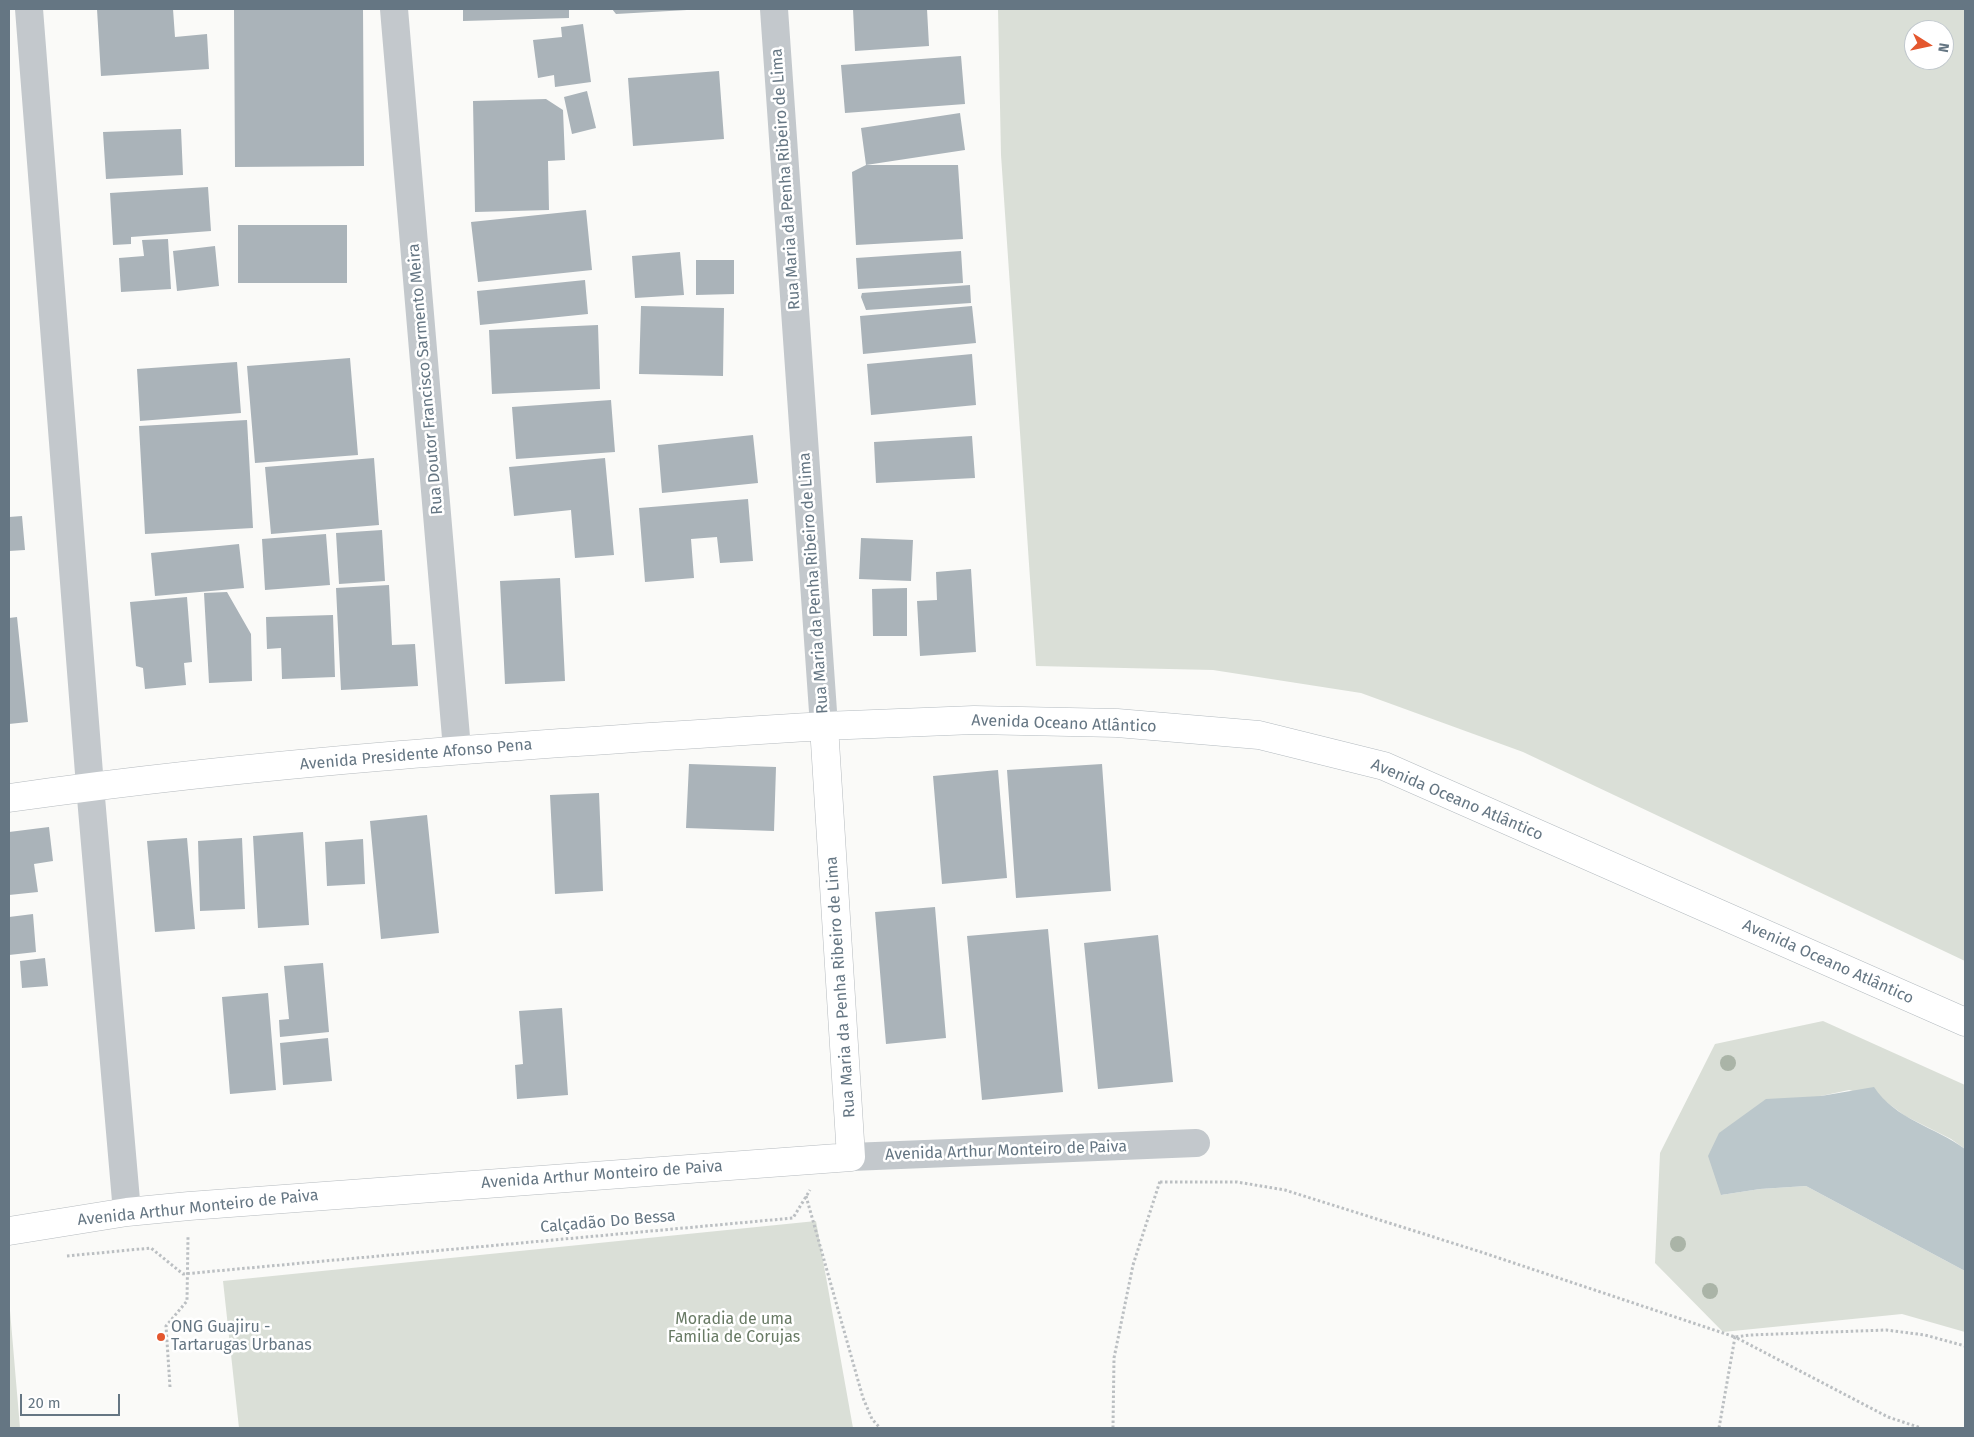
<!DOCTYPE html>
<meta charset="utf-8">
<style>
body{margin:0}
#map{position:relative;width:1974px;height:1437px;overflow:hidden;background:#fafaf8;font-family:"Fira Sans",sans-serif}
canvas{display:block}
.frame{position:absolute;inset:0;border:10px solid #657683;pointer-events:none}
.north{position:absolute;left:1904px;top:20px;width:50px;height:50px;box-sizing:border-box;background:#fff;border:1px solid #c1c8cd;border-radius:50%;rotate:100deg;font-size:14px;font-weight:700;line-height:20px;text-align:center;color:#657683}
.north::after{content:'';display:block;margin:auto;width:18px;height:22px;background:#e4572e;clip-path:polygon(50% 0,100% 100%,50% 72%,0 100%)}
.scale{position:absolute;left:20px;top:1394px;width:100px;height:22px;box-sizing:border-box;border:2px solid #657683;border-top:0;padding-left:6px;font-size:15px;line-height:18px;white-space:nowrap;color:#657683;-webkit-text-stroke:4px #fff;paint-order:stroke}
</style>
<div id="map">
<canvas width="1974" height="1437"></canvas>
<div class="frame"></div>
<div class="north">N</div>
<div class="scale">20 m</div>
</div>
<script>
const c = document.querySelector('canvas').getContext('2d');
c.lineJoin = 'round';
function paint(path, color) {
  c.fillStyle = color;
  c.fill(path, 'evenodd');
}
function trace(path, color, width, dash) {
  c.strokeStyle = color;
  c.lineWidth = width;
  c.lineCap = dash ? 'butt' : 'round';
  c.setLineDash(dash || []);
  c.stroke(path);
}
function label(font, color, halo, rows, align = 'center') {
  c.font = font + ' "Fira Sans",sans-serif';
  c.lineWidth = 5;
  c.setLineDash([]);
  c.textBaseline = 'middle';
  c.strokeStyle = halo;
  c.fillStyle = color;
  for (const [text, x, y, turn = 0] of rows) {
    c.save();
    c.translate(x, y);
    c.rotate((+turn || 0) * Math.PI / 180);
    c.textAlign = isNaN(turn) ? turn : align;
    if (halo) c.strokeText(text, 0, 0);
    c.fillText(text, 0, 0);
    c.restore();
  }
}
paint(new Path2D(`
 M998 9H1965V961L1523 752 1361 693 1213 670 1036 666 1001 155ZM1914 30H1944V60H1914Z
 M1823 1021 1965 1085V1149L1951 1139 1905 1116 1881 1098 1849 1090 1821 1096 1721 1195 1760 1189 1806 1186 1965 1271V1332L1902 1314 1723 1332 1655 1263 1660 1153 1715 1044Z
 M816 1221 853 1428H239L223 1281Z
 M9 1299 20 1428H9Z`), '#dadfd7');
paint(new Path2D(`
 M1874 1087C1895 1119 1935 1127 1965 1149V1271L1806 1186 1760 1189 1721 1195 1708 1156 1719 1133 1766 1099 1821 1096Z`), '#bbc7cb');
paint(new Path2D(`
 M97 9H173L175 37 207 34 209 69 101 76Z
 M234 9H363L364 166 235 167Z
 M463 9H569V18L463 21Z
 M612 9H687V10L616 14Z
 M853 9H927L929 46 855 51Z
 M583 24 591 82 555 87 554 75 538 78 533 40 562 37 561 27Z
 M961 56 965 104 845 113 841 65Z
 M719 71 724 139 633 146 628 78Z
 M587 91 596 128 572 134 564 97Z
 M546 99 563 110 565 160 548 161 549 210 475 212 473 101Z
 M960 113 965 150 866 165 861 128Z
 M181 129 183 175 106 179 103 132Z
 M866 165H958L963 239 856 245 852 172Z
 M208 187 211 231 131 237V244L113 245 110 193Z
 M586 210 592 270 478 282 471 222Z
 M238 225H347V283H238Z
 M168 239 171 289 121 292 119 258 144 256 142 240Z
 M215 246 219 286 177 291 173 251Z
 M961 251 963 283 858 289 856 258Z
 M680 252 684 295 635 298 632 256Z
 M696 260H734V294L696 295Z
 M585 280 588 314 480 325 477 291Z
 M970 285 971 303 866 310 861 297 862 293Z
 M641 306 724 308 723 376 639 374Z
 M972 306 976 343 863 354 860 316Z
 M598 325 600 389 492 394 489 330Z
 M972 354 976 405 871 415 867 364Z
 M350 358 358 455 255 463 247 366Z
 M237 362 241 413 140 421 137 369Z
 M611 400 615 452 516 459 512 407Z
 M247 420 253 528 145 534 139 426Z
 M753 435 758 483 662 493 658 445Z
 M972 436 975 478 876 483 874 442Z
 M374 458 379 525 271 534 265 467Z
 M605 458 614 555 575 558 571 510 514 516 509 467Z
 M748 499 753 561 720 563 717 537 691 539 694 578 645 582 639 508Z
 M22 516 25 550 9 551V517Z
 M382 530 385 581 339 584 336 533Z
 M326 534 330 585 265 590 262 539Z
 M861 538 913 540 911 581 859 579Z
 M239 544 244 588 155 596 151 553Z
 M971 569 976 652 920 656 917 601 937 600 936 572Z
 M560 578 565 681 505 684 500 581Z
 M389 585 392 645 415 644 418 686 341 690 336 588Z
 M907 588V636H873L872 589Z
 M227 592 251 634 252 681 209 683 204 593Z
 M187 597 192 662 184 663 186 685 145 689 143 668 136 666 130 602Z
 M333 615 335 677 282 679 281 648 267 649 266 617Z
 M17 617 28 722 9 724V618Z
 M689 764 776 767 774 831 686 828Z
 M1102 764 1111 891 1016 898 1007 770Z
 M998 770 1007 878 942 884 933 776Z
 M599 793 603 891 555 894 550 795Z
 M427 815 439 933 381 939 370 821Z
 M49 827 53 861 34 864 38 892 9 895V832Z
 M303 832 309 925 258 928 253 836Z
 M187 838 195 929 155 932 147 841Z
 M242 838 245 909 200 911 198 841Z
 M363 839 365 884 327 886 325 842Z
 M935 907 946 1038 886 1044 875 912Z
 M33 914 36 952 9 955V917Z
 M1048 929 1063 1092 982 1100 967 936Z
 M1158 935 1173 1082 1098 1089 1084 943Z
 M45 958 48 986 22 988 20 961Z
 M323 963 329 1032 280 1037 279 1020 289 1019 284 966Z
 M268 993 276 1090 230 1094 222 997Z
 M562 1008 568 1095 517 1099 515 1065 523 1064 519 1011Z
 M328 1038 332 1081 283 1085 280 1043Z`), '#aab3b9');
const secondary = new Path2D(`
 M824 726 974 720 1117 723 1259 735 1384 766 1965 1022`);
const primary = new Path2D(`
 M9 798C279 759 552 743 824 726L851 1157 189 1206 127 1212 9 1231`);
trace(secondary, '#b3babf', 29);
trace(primary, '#b5babe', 29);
trace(new Path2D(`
 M1160 1182H1237L1285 1190 1481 1252 1735 1337 1750 1335 1886 1330 1925 1335 1965 1346
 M806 1196 863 1398 872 1419 880 1428
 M67 1256 151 1248 183 1274 793 1218 810 1190
 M170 1387 166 1326 187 1301 188 1237
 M1113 1428 1114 1358 1133 1265 1160 1181
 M1719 1428 1735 1337 1888 1417 1921 1428`), '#bbbfc2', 3, [2.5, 2.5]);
trace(new Path2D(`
 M29 9 90 786 127 1212
 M394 9 457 749
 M851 1157 1196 1143`), '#c3c8cc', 28);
trace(new Path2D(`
 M774 9 824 726`), '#c3c8cc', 28);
trace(secondary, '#fff', 28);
trace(primary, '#fff', 28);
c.fillStyle = '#aab4a7';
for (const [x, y] of [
 [1728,1063],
 [1678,1244],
 [1710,1291]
]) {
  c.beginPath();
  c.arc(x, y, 8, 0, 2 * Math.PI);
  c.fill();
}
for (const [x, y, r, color] of [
 [161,1337,5,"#e4572e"]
]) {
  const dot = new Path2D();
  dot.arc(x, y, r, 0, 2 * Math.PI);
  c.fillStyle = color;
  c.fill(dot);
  trace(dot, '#fff', 2);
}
label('16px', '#657683', '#fff', [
 ["Rua Maria da Penha Ribeiro de Lima",786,179,-94],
 ["Rua Doutor Francisco Sarmento Meira",426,379,-95],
 ["Rua Maria da Penha Ribeiro de Lima",814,583,-94],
 ["Avenida Oceano Atlântico",1064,724,2],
 ["Avenida Presidente Afonso Pena",416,755,-5],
 ["Avenida Oceano Atlântico",1457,800,23],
 ["Avenida Oceano Atlântico",1828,962,24],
 ["Rua Maria da Penha Ribeiro de Lima",841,987,-94],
 ["Avenida Arthur Monteiro de Paiva",1006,1151,-2],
 ["Avenida Arthur Monteiro de Paiva",602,1175,-4],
 ["Avenida Arthur Monteiro de Paiva",198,1208,-6],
 ["Calçadão Do Bessa",608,1222,-5]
]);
label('16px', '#687a64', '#fff', [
 ["Moradia de uma",734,1320],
 ["Familia de Corujas",734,1338]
]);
label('16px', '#657683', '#fff', [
 ["ONG Guajiru -",171,1328],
 ["Tartarugas Urbanas",171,1346]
], 'left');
</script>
